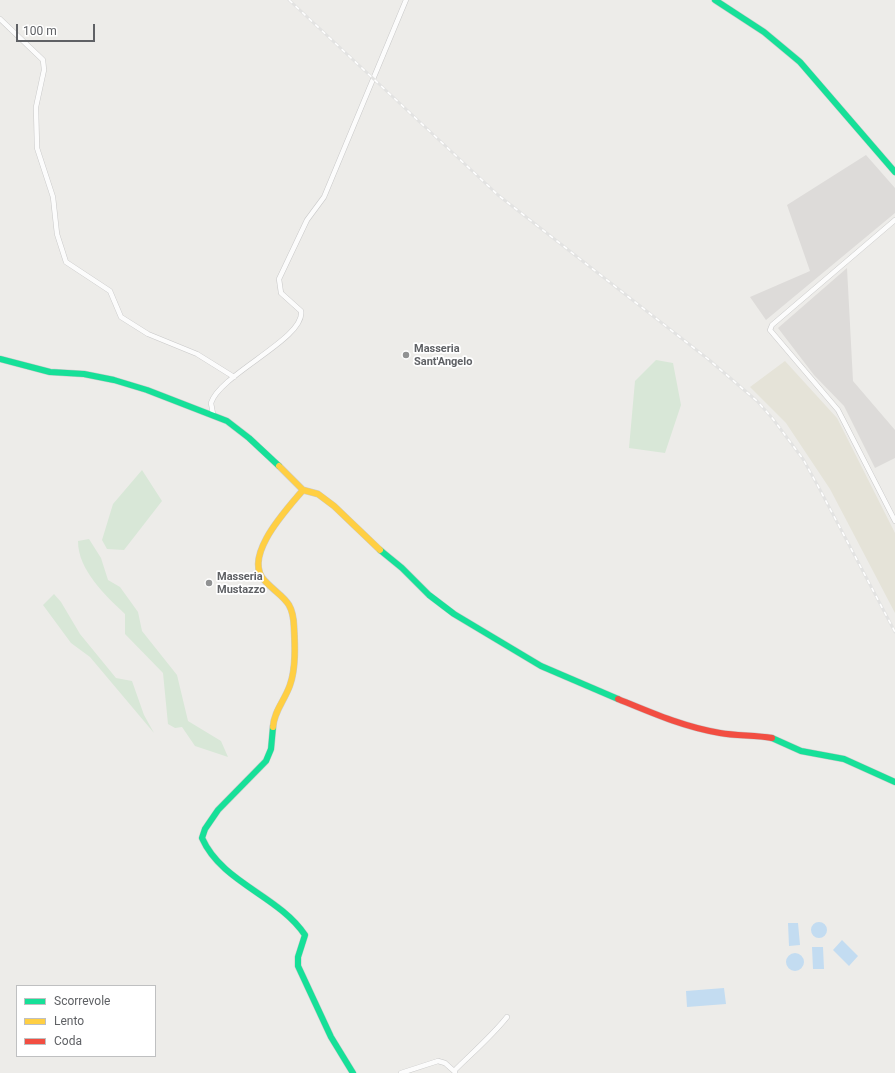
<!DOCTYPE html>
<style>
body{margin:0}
#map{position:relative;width:895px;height:1073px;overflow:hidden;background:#edece9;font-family:Roboto,sans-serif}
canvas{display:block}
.legend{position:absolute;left:16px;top:985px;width:140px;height:72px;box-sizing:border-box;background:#fff;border:1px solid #bfc0c1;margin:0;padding:5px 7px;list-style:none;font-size:12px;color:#5f6165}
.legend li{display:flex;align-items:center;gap:8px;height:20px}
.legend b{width:20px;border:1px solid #bfc0c1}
.scale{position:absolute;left:16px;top:24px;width:79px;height:18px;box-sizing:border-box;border:2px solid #5f6165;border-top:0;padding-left:5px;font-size:12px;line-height:14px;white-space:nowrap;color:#5f6165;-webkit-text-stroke:3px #fff;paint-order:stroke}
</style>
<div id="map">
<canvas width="895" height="1073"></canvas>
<ul class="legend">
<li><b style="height:5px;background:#16e098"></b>Scorrevole</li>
<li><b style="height:5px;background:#ffcf43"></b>Lento</li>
<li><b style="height:5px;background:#f24e42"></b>Coda</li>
</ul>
<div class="scale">100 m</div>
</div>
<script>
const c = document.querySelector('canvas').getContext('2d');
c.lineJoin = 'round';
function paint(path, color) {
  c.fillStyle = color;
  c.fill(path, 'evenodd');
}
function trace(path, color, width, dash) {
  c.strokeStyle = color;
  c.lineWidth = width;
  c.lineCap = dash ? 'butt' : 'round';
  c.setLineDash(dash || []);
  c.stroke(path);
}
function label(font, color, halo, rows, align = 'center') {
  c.font = font + ' Roboto,sans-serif';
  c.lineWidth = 3.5;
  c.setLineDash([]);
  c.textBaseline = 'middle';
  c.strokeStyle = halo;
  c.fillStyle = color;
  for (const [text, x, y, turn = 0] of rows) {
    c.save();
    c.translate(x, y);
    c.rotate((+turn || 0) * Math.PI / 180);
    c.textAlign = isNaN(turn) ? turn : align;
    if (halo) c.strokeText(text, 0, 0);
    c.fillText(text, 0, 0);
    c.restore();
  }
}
paint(new Path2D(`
 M785 361 837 418 895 533V613L830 489 786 423 750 387Z`), '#e5e3d8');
paint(new Path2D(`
 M866 155 895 188V213L766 320 750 297 810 271 787 205Z
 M847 268 853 381 895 430V458L875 468 844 406 814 375 778 328Z`), '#dddbd9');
paint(new Path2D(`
 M656 360 673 363 681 405 665 453 629 448 635 381Z
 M142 470 162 501 124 550 107 549 102 540 113 504Z
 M89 539 101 558 108 580 120 587 138 612 142 631 177 675 188 721 221 741 228 757 195 746 182 727 175 728 168 724 163 673 125 634V614C105 595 78 570 78 541Z
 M54 594 61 602 80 634 116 678 132 681 144 715 154 733 90 657 71 643 43 605Z`), '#d8e7d7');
paint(new Path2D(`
 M811 930a8 8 0 1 1 16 0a8 8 0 1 1-16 0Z
 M788 923H798L800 945 789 946Z
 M842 940 858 956 849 966 833 950Z
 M812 947H823L824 969H813Z
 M786 962a9 9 0 1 1 18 0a9 9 0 1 1-18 0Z
 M724 988 726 1004 687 1007 686 991Z`), '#c3dcf1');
const street = new Path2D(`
 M0 19 43 60 44 70 36 107 37 148 53 197 57 234 66 262 110 291 121 317 148 334 197 354 234 377
 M895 220 772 325 770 330 838 410 895 521
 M213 414 211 403C220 374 306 338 301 311L281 293 279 279 307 220 324 197 406 0
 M454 1071C472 1053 491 1037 507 1017
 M401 1073 438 1061 445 1063 455 1072`);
const fast = new Path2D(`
 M715 0 764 32 800 62 895 172
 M0 359 50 372 84 374 114 380 147 390 227 421 249 438 279 466
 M380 550 402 568 429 595 454 614 541 666 618 699
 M273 727 271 749 266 761 218 810 205 829 202 838C222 883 278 895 305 935L298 957V966L331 1037 353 1073
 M772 738 801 751 844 759 895 782`);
const slow = new Path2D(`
 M279 466 303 490 318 494 334 506 380 550
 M273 727C274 711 285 700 290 685 296 668 295 645 294 627 293 599 282 599 265 581 241 557 288 508 303 490`);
const jam = new Path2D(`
 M618 699C652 713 684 727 720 733 737 736 755 735 772 738`);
trace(street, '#c8c8c8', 5.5);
trace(fast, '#cacaca', 7);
trace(slow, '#cacaca', 7);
trace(jam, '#cacaca', 7);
trace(street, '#fcfcfc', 4.5);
trace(fast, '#16e098', 6);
trace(slow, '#ffcf43', 6);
trace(jam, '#f24e42', 6);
const rail = new Path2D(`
 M289 0 498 195 708 359 757 401 773 419 803 459 818 486 895 632`);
trace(rail, '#e3e3e2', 3);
trace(rail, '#fff', 1.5, [4.5]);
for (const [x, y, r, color] of [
 [406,355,4,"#919293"],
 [209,583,4,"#919293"]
]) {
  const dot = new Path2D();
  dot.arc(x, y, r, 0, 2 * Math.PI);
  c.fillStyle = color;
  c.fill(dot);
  trace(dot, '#fff', 1.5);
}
label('bold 11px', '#5f6165', '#fff', [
 ["Masseria",414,349],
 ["Sant'Angelo",414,362],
 ["Masseria",217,577],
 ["Mustazzo",217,590]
], 'left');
</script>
